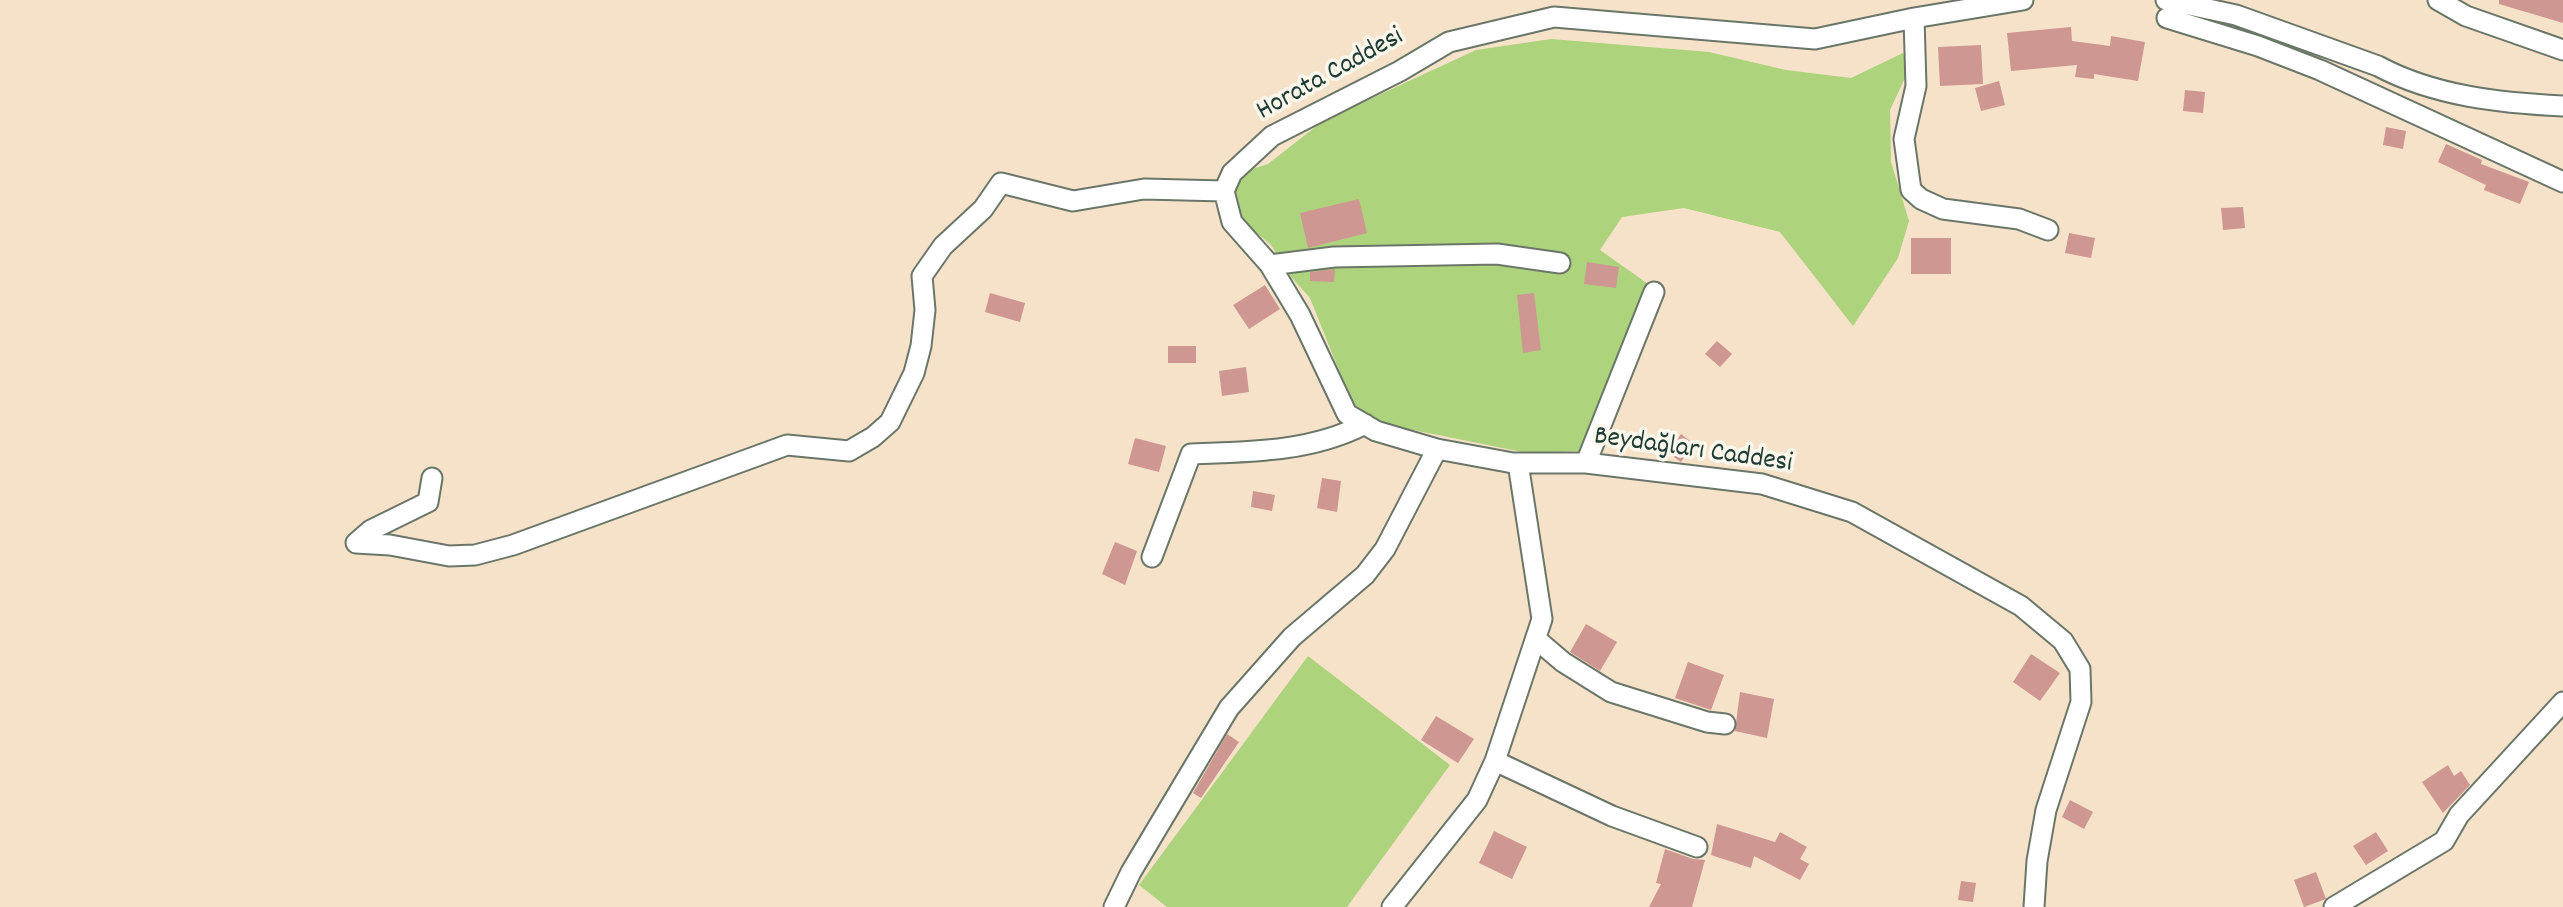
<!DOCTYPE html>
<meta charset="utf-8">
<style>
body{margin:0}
canvas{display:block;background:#f6e1c9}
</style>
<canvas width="2563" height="907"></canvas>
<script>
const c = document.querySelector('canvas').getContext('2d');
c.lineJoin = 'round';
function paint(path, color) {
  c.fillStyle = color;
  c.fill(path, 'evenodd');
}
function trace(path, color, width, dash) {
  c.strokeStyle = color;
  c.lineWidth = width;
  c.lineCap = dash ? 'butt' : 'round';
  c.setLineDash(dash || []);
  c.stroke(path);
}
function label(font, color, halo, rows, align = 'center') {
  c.font = font + ' Dekko,sans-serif';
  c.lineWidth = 7;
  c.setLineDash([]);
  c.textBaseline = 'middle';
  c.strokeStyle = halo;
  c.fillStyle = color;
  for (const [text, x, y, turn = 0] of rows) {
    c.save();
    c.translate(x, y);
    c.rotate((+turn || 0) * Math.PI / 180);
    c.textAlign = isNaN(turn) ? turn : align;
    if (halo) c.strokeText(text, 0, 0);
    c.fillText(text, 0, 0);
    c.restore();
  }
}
paint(new Path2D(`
 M1551 39 1709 52 1786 70 1851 78 1903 53 1910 67 1890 110 1891 162 1909 221 1898 258 1853 326 1780 232 1684 208 1622 217 1600 250 1648 284 1580 451 1527 453 1384 424 1369 415 1352 403 1310 298 1292 278 1271 245 1239 218 1234 199 1236 184 1246 171 1268 164 1323 121 1476 50Z
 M1308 656 1450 765 1347 907H1167L1139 885Z`), '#add37c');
paint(new Path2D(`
 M2499 0H2563V23L2499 4Z
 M2071 27 2072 41 2110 46 2111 36 2145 42 2138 81 2094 74V79L2075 77 2077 65 2011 71 2007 33Z
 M1981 45 1983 84 1940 86 1938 47Z
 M1999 81 2005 105 1981 111 1975 88Z
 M2185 90 2205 92 2203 113 2183 111Z
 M2386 127 2406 131 2403 149 2383 145Z
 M2446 144 2482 160 2481 164 2529 182 2520 204 2484 190 2486 185 2438 162Z
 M1359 199 1367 233 1308 248 1300 213Z
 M2243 207 2245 228 2223 230 2221 208Z
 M2069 233 2095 238 2091 258 2065 253Z
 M1911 238H1951V274H1911Z
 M1587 262 1619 267 1616 288 1584 284Z
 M1335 269 1334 282 1310 281V272Z
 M1265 285 1280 309 1249 329 1233 305Z
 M990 293 1025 303 1020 322 985 312Z
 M1534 293 1541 350 1523 353 1517 295Z
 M1717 341 1732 354 1720 367 1705 354Z
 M1168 346H1196V363H1168Z
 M1246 367 1249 392 1222 396 1219 371Z
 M1681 434 1694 444 1681 462 1668 453Z
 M1135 438 1166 446 1159 472 1128 464Z
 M1322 478 1341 481 1337 512 1317 508Z
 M1253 491 1275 495 1272 511 1251 507Z
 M1115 542 1137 551 1125 585 1102 574Z
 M1586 624 1617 642 1600 671 1570 652Z
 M2031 654 2060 673 2040 701 2013 682Z
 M1688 662 1724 675 1711 710 1675 698Z
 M1740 692 1774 699 1767 738 1735 731Z
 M1436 716 1474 739 1458 763 1421 740Z
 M1227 734 1239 742 1201 798 1193 793Z
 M2448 765 2454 776 2461 771 2470 785 2443 813 2422 782Z
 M2070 800 2093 812 2084 829 2062 817Z
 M1717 824 1775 842 1780 832 1807 847 1800 859 1809 864 1800 880 1754 856 1751 868 1711 855Z
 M1494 831 1527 847 1512 879 1479 863Z
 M2376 832 2388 851 2366 865 2353 846Z
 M1665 849 1693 859 1705 860 1692 907H1649L1661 884 1656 883Z
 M2316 872 2326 899 2304 907 2294 880Z
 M1961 881 1976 883 1973 902 1958 900Z`), '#cf9792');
const minor = new Path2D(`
 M2166 0 2236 15 2378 66C2434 96 2500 103 2563 106
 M2438 0 2466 16 2563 50
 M1914 18 1916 86 1904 139 1911 190 1921 199 1943 209 2019 219 2048 230
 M2167 18 2258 46 2320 70 2563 182
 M1224 191 1232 222 1270 265 1300 315 1347 414 1376 431 1437 449 1513 463H1586L1762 484 1852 512 2021 606 2063 641 2080 669 2081 702 2046 810 2037 861 2034 907
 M1224 191 1232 173 1272 136 1400 71 1449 42 1554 17 1815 39 1914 18 2023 0
 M1270 265 1334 257 1497 254 1560 263
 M1586 463 1654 292
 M432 478 428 502 371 530 356 543 390 545 449 556 475 555 513 545 787 445 849 451 873 437 890 422 914 373 921 346 925 310 922 276 943 246 983 209 1001 183 1073 201 1144 189 1224 191
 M1152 557 1191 454C1250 452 1311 452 1365 424
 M1536 639 1563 662 1611 692 1707 722 1725 724
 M1495 761 1612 816 1697 847
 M1114 907 1131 872 1229 708 1292 637 1365 575 1385 549 1437 449
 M1392 907 1477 800 1495 761 1542 619 1518 463
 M2334 907 2444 841 2459 815 2563 702`);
trace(minor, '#6a7668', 23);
trace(minor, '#fff', 19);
label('28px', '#1f3d34', '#fbf7ec', [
 ["Horata Caddesi",1331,76,-29],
 ["Beydağları Caddesi",1693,452,8]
]);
</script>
